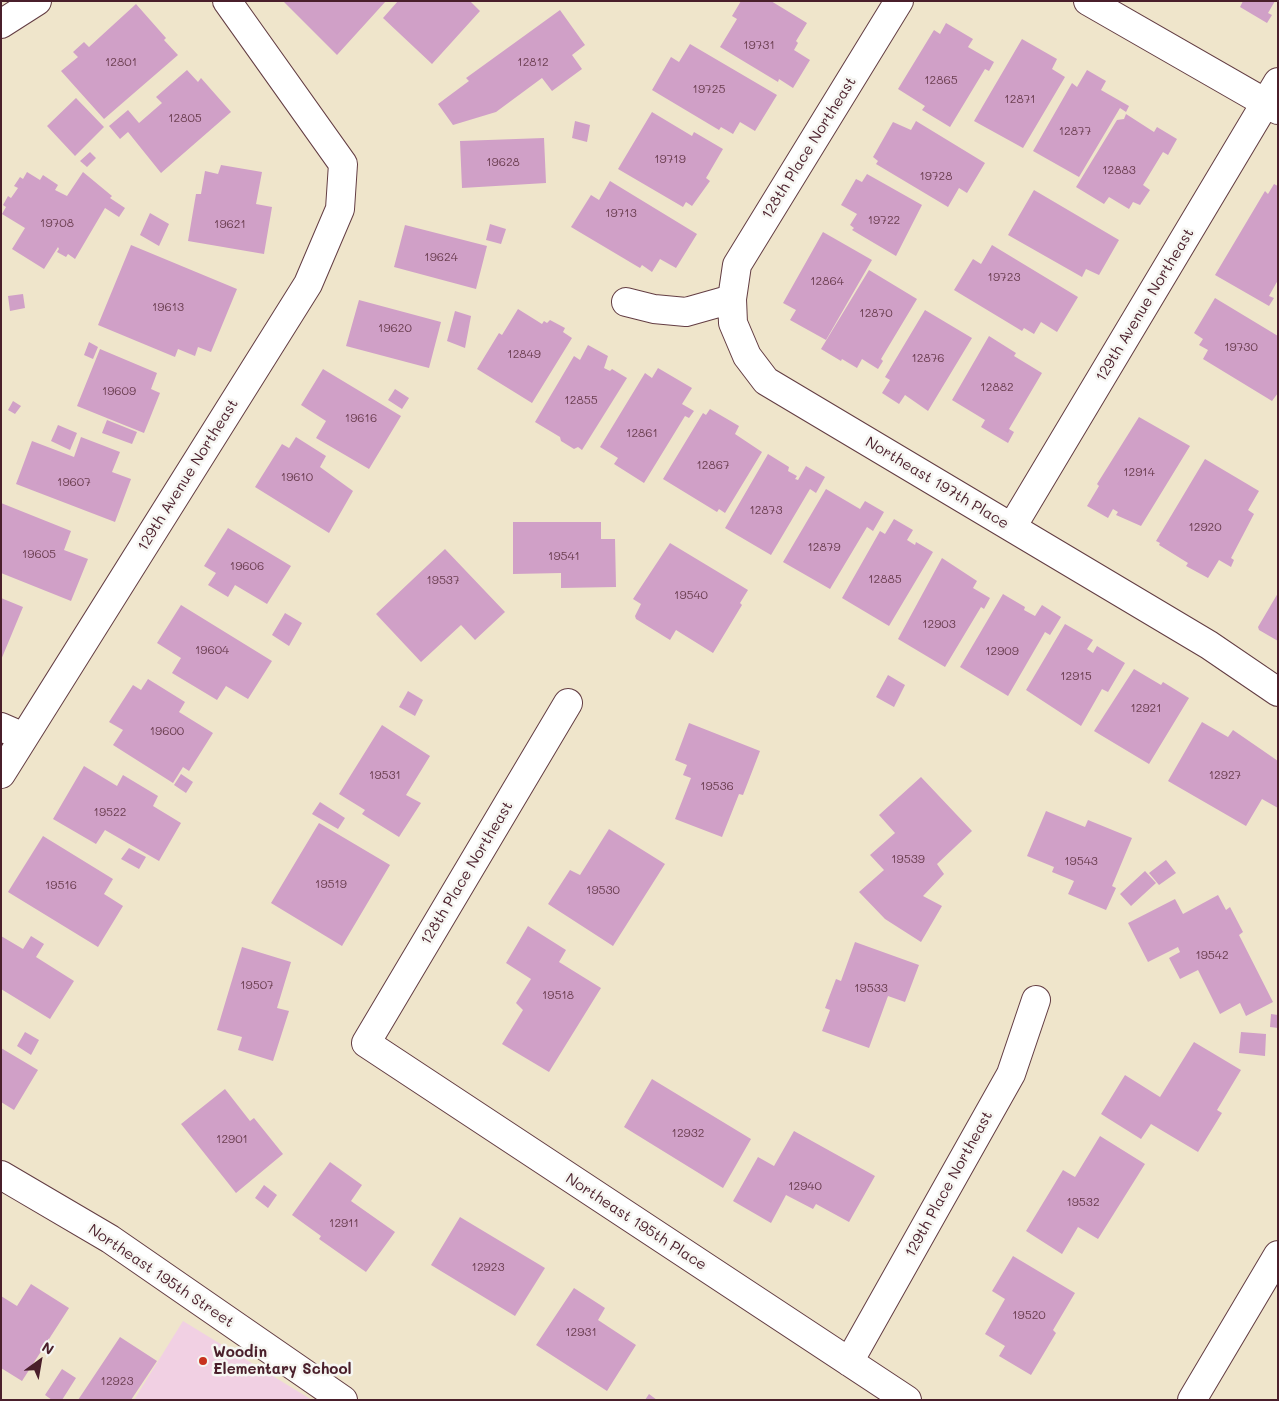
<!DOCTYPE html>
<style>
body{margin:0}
#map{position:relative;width:1279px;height:1401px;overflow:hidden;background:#efe5cb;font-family:Mali,sans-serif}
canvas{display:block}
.frame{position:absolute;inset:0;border:2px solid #4a1f2b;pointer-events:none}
.north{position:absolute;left:15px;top:1336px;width:50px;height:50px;-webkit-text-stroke:4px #f6f6f2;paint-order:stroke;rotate:32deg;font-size:14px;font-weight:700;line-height:20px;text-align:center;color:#4a1f2b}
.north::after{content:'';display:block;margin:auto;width:18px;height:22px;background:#4a1f2b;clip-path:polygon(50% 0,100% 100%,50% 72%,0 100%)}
</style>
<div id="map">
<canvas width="1279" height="1401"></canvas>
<div class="frame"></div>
<div class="north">N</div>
</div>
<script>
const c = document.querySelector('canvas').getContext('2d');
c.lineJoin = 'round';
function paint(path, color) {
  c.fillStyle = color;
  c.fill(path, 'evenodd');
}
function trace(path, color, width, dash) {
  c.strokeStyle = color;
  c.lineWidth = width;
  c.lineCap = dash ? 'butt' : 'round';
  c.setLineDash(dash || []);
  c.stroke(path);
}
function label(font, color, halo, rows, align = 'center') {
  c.font = font + ' Mali,sans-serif';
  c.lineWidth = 5;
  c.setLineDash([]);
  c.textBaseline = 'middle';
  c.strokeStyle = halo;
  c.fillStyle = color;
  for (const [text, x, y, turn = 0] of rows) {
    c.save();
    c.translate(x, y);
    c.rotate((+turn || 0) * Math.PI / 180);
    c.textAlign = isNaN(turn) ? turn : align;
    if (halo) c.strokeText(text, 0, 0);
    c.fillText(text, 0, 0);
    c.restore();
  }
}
paint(new Path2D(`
 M183 1321 312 1400H134Z`), '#f1d0e3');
paint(new Path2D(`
 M283 1H386L337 55Z
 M398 1H470L480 11 432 64 383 18Z
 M741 1H771L807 23 796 41 798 43 794 50 810 60 793 88 779 79 778 82 720 47 737 19 732 16Z
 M1243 1H1275L1268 13 1272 15 1267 23 1240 7Z
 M136 4 166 38 164 40 178 55 104 119 61 71 78 57 73 52 84 42 89 47Z
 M560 10 585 45 572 55 582 69 552 91 542 78 496 112 453 125 438 104 469 81 466 78Z
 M946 23 973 39 968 47 994 62 989 71 985 69 950 127 922 110 925 106 898 89 934 30 940 34Z
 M1022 39 1057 59 1052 69 1065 77 1023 148 974 121Z
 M690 44 777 95 755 131 740 122 733 134 721 127 719 130 652 90 671 57 679 62Z
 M187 70 198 82 201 78 231 112 161 173 128 132 120 139 109 126 128 110 139 123 162 103 156 97Z
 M1087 70 1106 81 1101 90 1129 106 1126 112 1120 108 1079 177 1033 151 1072 83 1077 87Z
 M76 98 104 127 75 156 47 126Z
 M652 112 692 136 694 132 723 149 706 178 710 181 692 206 686 202 683 207 618 169Z
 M1126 114 1154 132 1157 127 1177 139 1168 155 1163 152 1143 185 1150 190 1140 205 1133 202 1129 209 1109 197 1104 204 1076 187 1117 120 1124 119Z
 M575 121 590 125 587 142 572 138Z
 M916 121 985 163 967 193 959 188 948 207 876 164 878 161 873 157 893 122 911 130Z
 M544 138 546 183 462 188 460 141Z
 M90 152 96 158 87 167 80 161Z
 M221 165 262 172 256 204 272 207 264 254 188 241 196 194H201L205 171 218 174Z
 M27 172 40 180 43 175 58 185 55 190 67 196 83 172 112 196 110 198 125 208 119 217 105 208 75 259 68 254 66 257 57 252 59 249 58 247 44 269 12 249 25 228 2 214 6 207 3 205 8 196 11 198 18 188 14 186 20 177 23 179Z
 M867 174 922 205 896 256 852 230 854 228 850 225 857 214 841 205 856 179 862 182Z
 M610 181 697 234 676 268 660 259 652 272 642 265 640 268 571 227 591 195 599 200Z
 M1274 184 1278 186V280L1269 296 1274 298 1269 306 1215 275 1265 191 1268 194Z
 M1034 190 1119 240 1099 275 1086 269 1082 277 1008 235Z
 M150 213 169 224 159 246 140 235Z
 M490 224 506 229 501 244 486 240Z
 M405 225 487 246 476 289 394 267Z
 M823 232 872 260 826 340 790 320 796 310 783 303Z
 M131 245 237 289 211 352 198 347 195 356 178 349 175 357 98 325Z
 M992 245 1078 297 1057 332 1041 322 1034 334 1024 328 1022 331 954 290 973 259 981 264Z
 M869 270 917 299 881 359 883 361 878 369 862 359 857 368 842 359 841 361 821 349Z
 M23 294 25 308 10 311 8 296Z
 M1215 298 1278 336V393L1272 401 1203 359 1208 350 1199 345 1203 339 1194 333Z
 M359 300 441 322 429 368 346 346Z
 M518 309 542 324 544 321 547 323 550 320 565 328 563 332 572 338 532 403 477 369 499 333 502 335Z
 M925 310 972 338 928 411 905 395 899 404 882 393 890 380 885 377Z
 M455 311 471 316 465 348 447 341Z
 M989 336 1016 353 1014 356 1042 373 1009 429 1014 432 1008 443 981 427 985 420 952 400Z
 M89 342 98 347 93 359 84 355Z
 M588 345 608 356 604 368 610 371 612 369 627 378 582 450 578 447 574 449 561 441 560 437 535 422 574 356 580 360Z
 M100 349 157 373 151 389 160 393 144 433 77 406Z
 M658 368 692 388 682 404 694 411 689 418 685 416 644 483 614 464 618 458 600 447 645 373 652 378Z
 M323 369 401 416 369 469 316 438 326 421 301 405Z
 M395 389 409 398 402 409 388 400Z
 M13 401 21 406 15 414 8 410Z
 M710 409 739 426 735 434 762 452 725 513 719 509 717 512 663 479 703 413 706 415Z
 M1139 417 1190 446 1141 526 1116 515 1118 512 1113 509 1108 518 1087 506 1099 486 1097 484Z
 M107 420 137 432 132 444 102 433Z
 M58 425 77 433 70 450 51 441Z
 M81 437 120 452 112 472 131 479 115 522 16 484 32 441 74 457Z
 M296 437 326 456 320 467 353 491 329 533 255 487 282 444 289 448Z
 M768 454 789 467 788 471 797 476 795 479 798 480 806 466 825 477 816 493 810 489 771 555 725 528Z
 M1205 459 1259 491 1248 510 1254 514 1231 558 1234 560 1231 567 1219 560 1208 578 1186 566 1188 563 1159 545 1160 543 1156 541Z
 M826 489 860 509 865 501 884 512 873 531 867 527 830 589 783 562Z
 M1 503 71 531 64 550 88 559 71 601 1 573Z
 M894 519 913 530 907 540 915 545 916 542 933 552 889 626 842 598 880 531 885 534Z
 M513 522H601V539H615L616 587 561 588V573L513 574Z
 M228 528 291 566 267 604 235 585 228 597 208 585 216 573 204 566Z
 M670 543 748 590 740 603 742 605 713 653 676 630 670 640 636 619 635 616 641 604 633 599Z
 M445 549 505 612 475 640 461 625 421 662 376 614Z
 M942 558 977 581 973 588 990 598 984 609 981 607 945 667 898 639Z
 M1278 593V641L1259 630 1258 627Z
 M1003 594 1025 607 1024 610 1035 616 1042 605 1061 617 1050 635 1045 632 1008 696 960 667Z
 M1 598 23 607 1 660Z
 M181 605 272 661 248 699 226 686 217 700 172 673 181 658 157 643Z
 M285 613 302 623 289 646 272 635Z
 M1065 624 1093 640 1087 649 1093 653 1097 646 1125 663 1108 692 1102 689 1081 726 1026 690Z
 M1134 669 1161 685 1163 682 1189 698 1149 764 1094 731Z
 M888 675 905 685 894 707 876 697Z
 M148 679 185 702 179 712 213 733 189 771 183 767 173 783 113 745 123 730 109 722 133 685 141 690Z
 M408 691 423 700 415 716 399 707Z
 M1202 722 1228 737 1233 730 1278 761V808L1262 799 1246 826 1168 781Z
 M689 723 760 751 743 795 739 794 722 837 675 819 691 778 683 775 687 765 675 760Z
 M382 725 430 756 406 795 421 803 399 837 362 814 365 810 339 794Z
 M84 766 117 786 123 775 158 796 153 806 181 823 159 861 105 830 96 844 53 819Z
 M181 774 193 782 186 793 174 785Z
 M921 777 972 831 937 864 944 874 923 896 942 906 921 942 885 919 859 892 884 870 870 855 895 833 879 815Z
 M320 802 345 818 338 829 312 814Z
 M1046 811 1085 827 1088 820 1132 838 1112 886 1116 888 1106 910 1068 894 1074 881 1052 872 1054 867 1027 856Z
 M319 823 390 865 342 946 271 903Z
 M609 829 665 864 613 946 548 904 570 870 580 875Z
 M43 836 113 879 104 894 123 906 98 947 8 892Z
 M129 848 146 857 139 869 121 859Z
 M1166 860 1176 873 1159 885 1149 873Z
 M1145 871 1156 883 1131 906 1120 894Z
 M1218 895 1226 910 1230 907 1243 932 1239 935 1273 1002 1246 1016 1240 1003 1220 1014 1198 970 1180 979 1169 958 1180 952 1178 947 1148 962 1128 923 1175 899 1183 914Z
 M528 926 566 950 559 962 601 988 549 1072 502 1044 523 1010 516 1003 531 979 506 963Z
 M1 936 23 949 31 936 44 944 36 957 74 981 50 1019 1 989Z
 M855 942 919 965 905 1002 888 996 869 1048 822 1031 830 1010 825 1008 836 979 841 981Z
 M242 947 291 962 277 1008 289 1011 273 1061 238 1050 242 1037 217 1030Z
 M1271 1014 1278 1015V1028L1270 1027Z
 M25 1032 39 1040 31 1055 17 1046Z
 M1241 1032 1266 1034 1265 1056 1239 1053Z
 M1194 1042 1241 1070 1217 1110 1222 1113 1198 1152 1151 1124 1141 1139 1101 1114 1125 1075 1160 1097Z
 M1 1048 38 1070 14 1110 1 1102Z
 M652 1079 751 1139 723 1188 624 1127Z
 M225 1089 250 1121 254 1118 283 1154 236 1193 181 1124Z
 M794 1131 875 1176 849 1222 816 1204 813 1209 786 1195 771 1223 733 1201 758 1157 774 1166Z
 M1100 1136 1145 1164 1098 1239 1078 1227 1062 1254 1026 1231 1063 1170 1075 1177Z
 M330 1162 362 1185 351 1201 395 1232 366 1272 319 1239 321 1236 292 1215Z
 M264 1185 277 1195 268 1208 255 1198Z
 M460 1217 545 1268 515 1316 431 1265Z
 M1013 1256 1075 1293 1053 1330 1056 1333 1031 1375 999 1356 1005 1346 985 1334 1005 1299 992 1291Z
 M31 1284 69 1308 22 1381 1 1368V1296L17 1306Z
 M574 1288 605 1308 598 1320 636 1345 607 1391 536 1345Z
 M120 1337 157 1361 131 1400H78Z
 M62 1369 76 1378 62 1400H52L45 1395Z
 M649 1394 657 1400H645Z`), '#d0a0c7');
const minor = new Path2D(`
 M1088 1 1278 110
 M1 24 37 1
 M732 299 737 265 899 1
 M626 302 654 309 686 312 732 299 733 323 747 356 766 381 1209 645 1278 692
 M1012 527 1278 82
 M568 703 366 1043 907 1400
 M1 727 24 737
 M1 774 308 284 340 209 343 164 227 1
 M1 1175 110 1239 343 1400
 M849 1362 1011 1074 1036 1000`);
const tertiary = new Path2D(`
 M1192 1400 1278 1255`);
trace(minor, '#633d43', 30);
trace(tertiary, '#633d43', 30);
trace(minor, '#fff', 28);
trace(tertiary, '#fff', 28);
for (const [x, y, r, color] of [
 [203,1361,5,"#c8321e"]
]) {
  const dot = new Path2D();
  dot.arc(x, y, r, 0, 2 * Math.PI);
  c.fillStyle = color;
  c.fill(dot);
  trace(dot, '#f6f6f2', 2);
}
label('12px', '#6c3f52', null, [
 ["19731",759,45],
 ["12801",121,62],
 ["12812",533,62],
 ["12865",941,80],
 ["19725",709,89],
 ["12871",1020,99],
 ["12805",185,118],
 ["12877",1075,131],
 ["19719",670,159],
 ["19628",503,162],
 ["12883",1119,170],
 ["19728",936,176],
 ["19713",621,213],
 ["19722",884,220],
 ["19708",57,223],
 ["19621",230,224],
 ["19624",441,257],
 ["19723",1004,277],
 ["12864",827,281],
 ["19613",168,307],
 ["12870",876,313],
 ["19620",395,328],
 ["19730",1241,347],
 ["12849",524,354],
 ["12876",928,358],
 ["12882",997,387],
 ["19609",119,391],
 ["12855",581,400],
 ["19616",361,418],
 ["12861",642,433],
 ["12867",713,465],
 ["12914",1139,472],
 ["19610",297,477],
 ["19607",74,482],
 ["12873",766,510],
 ["12920",1205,527],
 ["12879",824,547],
 ["19605",39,554],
 ["19541",564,556],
 ["19606",247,566],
 ["12885",885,579],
 ["19537",443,580],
 ["19540",691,595],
 ["12903",939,624],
 ["19604",212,650],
 ["12909",1002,651],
 ["12915",1076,676],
 ["12921",1146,708],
 ["19600",167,731],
 ["19531",385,775],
 ["12927",1225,775],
 ["19536",717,786],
 ["19522",110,812],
 ["19539",908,859],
 ["19543",1081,861],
 ["19519",331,884],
 ["19516",61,885],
 ["19530",603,890],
 ["19542",1212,955],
 ["19507",257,985],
 ["19533",871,988],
 ["19518",558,995],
 ["12932",688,1133],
 ["12901",232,1139],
 ["12940",805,1186],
 ["19532",1083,1202],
 ["12911",344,1223],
 ["12923",488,1267],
 ["19520",1029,1315],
 ["12931",581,1332],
 ["12923",117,1381]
]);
label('15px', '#4a1f2b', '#f6f6f2', [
 ["128th Place Northeast",809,148,-58],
 ["129th Avenue Northeast",1145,305,-59],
 ["129th Avenue Northeast",188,475,-58],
 ["Northeast 197th Place",937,483,31],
 ["128th Place Northeast",467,873,-59],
 ["129th Place Northeast",949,1184,-61],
 ["Northeast 195th Place",636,1222,33],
 ["Northeast 195th Street",161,1276,34]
]);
label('bold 15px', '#4a1f2b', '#f6f6f2', [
 ["Woodin",213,1352],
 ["Elementary School",213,1369]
], 'left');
</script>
